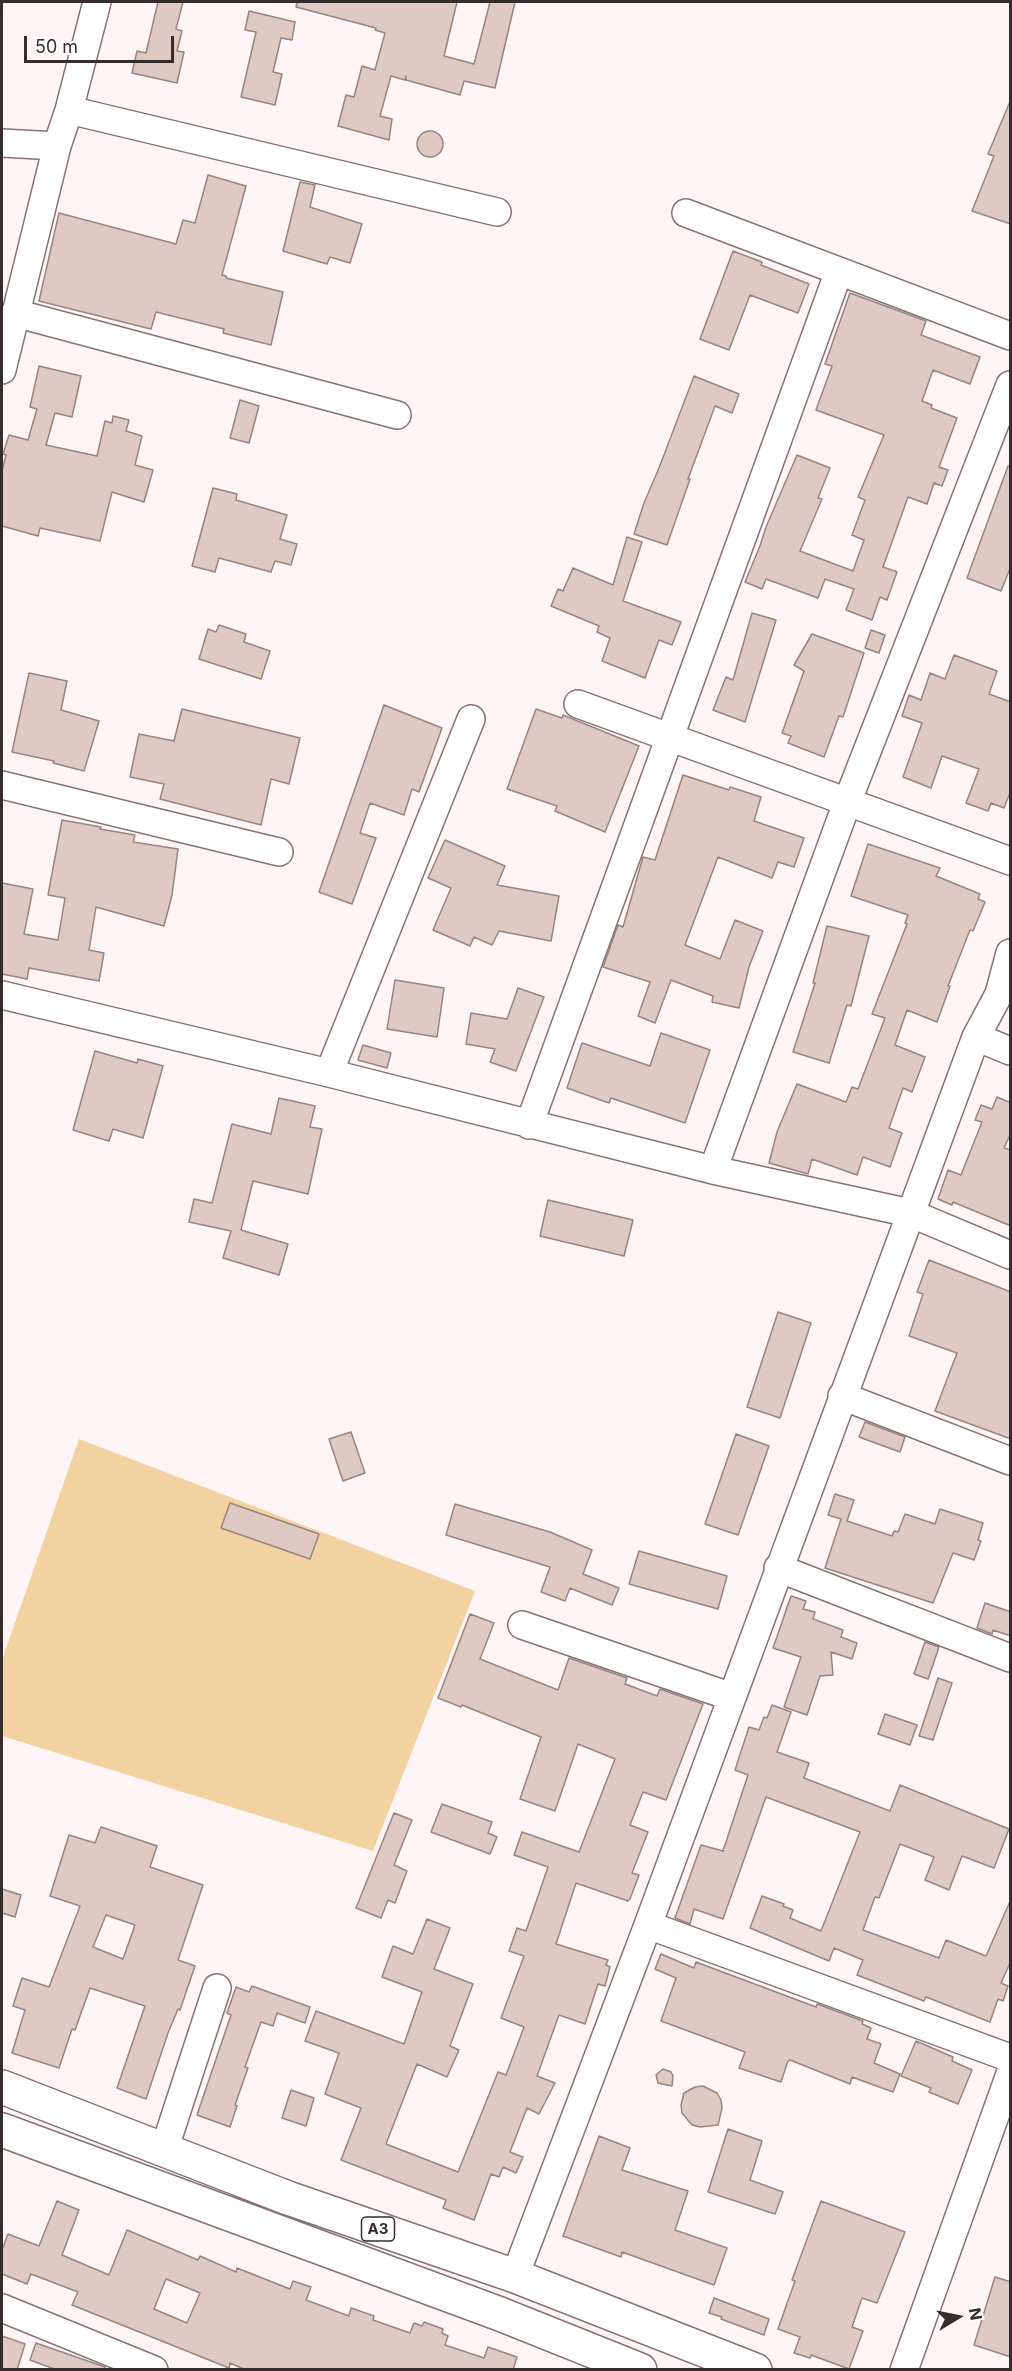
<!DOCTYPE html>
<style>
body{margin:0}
#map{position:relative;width:1012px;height:2371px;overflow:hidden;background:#fff5f6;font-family:Inter,sans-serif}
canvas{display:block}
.frame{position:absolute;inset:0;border:3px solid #352c2c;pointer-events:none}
.north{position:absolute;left:928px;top:2287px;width:60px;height:60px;-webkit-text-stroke:4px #fff;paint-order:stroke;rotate:80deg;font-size:16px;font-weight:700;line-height:24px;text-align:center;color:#352c2c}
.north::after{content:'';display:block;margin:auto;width:21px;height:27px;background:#352c2c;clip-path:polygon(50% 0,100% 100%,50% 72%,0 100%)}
.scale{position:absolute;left:24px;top:36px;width:150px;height:27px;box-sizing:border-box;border:3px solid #352c2c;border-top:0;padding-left:8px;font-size:18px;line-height:21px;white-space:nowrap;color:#352c2c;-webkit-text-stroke:4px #fff;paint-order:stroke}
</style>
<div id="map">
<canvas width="1012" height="2371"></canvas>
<div class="frame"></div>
<div class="north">N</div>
<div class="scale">50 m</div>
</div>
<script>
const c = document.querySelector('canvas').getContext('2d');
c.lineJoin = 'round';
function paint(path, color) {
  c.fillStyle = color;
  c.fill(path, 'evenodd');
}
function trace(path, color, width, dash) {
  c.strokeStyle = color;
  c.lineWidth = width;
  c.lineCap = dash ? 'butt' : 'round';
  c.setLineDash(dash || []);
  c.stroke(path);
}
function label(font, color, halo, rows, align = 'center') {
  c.font = font + ' Inter,sans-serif';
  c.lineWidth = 5;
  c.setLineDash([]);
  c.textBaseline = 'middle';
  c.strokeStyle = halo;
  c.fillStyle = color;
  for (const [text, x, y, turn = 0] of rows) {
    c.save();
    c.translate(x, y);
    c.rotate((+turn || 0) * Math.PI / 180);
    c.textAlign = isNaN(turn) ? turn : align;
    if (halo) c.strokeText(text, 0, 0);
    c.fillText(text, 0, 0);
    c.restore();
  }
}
paint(new Path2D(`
 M79 1439 475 1591 373 1851 2 1736V1660Z`), '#f3d2a1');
const building = new Path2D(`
 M158 2H183L176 29 182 31 177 51 184 52 177 83 132 73 137 51 146 53Z
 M297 2H457L444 56 474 64 490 2H515L495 88 464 81 460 95 406 80V76L405 80 391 76 380 116 392 119 389 140 338 126 346 95 354 97 362 66 375 70 385 33 375 30 376 28 296 7Z
 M249 11 295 22 292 40 281 38 273 72 282 74 275 105 241 97 256 32 245 30Z
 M1011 99V224L972 211 994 156 988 154Z
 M417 144a13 13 0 1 1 26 0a13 13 0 1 1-26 0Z
 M208 175 246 186 222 275 226 276V278L283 292 271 345 223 333 224 329 156 312 151 329 39 301 59 213 176 244 183 220 195 223Z
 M300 182 315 185 310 207 362 224 350 263 330 257 327 264 283 251Z
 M733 251 762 262 761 265 809 284 798 313 750 295 729 350 700 339Z
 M850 293 926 321 921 335 980 357 970 384 933 370 922 401 932 405 931 408 957 418 939 467 948 470 942 486 934 483 927 504 908 497 883 567 897 572 887 600 880 597 872 620 846 610 854 589 825 579 818 598 766 579 762 589 745 582 760 546 766 527 797 455 830 468 818 498 822 499 800 551 853 571 864 540 852 535 865 500 858 497 884 435 816 410 832 366 825 364Z
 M39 366 81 376 72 417 55 413 46 445 97 456 105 421 112 423 113 416 129 420 126 431 142 436 135 465 153 470 144 502 112 492 100 541 40 528 38 536 2 526V471L6 455 3 454 9 435 28 440 37 409 30 407Z
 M694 376 739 394 732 413 715 406 688 479H690L667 545 634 534 644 503 659 468Z
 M240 400 259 406 249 443 230 438Z
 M1008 466 1011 467V566L1001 591 967 578Z
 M213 488 237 494 236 500 287 515 280 539 297 544 291 565 275 561 271 572 219 558 215 572 192 566Z
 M627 537 642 542 623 601 681 622 672 645 659 640 645 678 602 661 610 638 597 632 599 626 551 606 558 589 563 591 573 568 613 585Z
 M752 613 776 620 745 722 713 710 726 677 733 680Z
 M219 625 246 634 244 642 270 651 261 679 199 659 208 629 216 632Z
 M871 630 885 635 879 653 865 648Z
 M812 634 864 653 843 717 839 716 824 757 788 743 791 736 782 733 804 671 794 665Z
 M954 655 997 671 989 694 1011 702V790L1004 808 991 803 988 811 966 803 979 769 942 756 931 788 903 777 922 723 902 716 909 695 921 700 930 673 945 679Z
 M29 673 67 681 61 710 99 721 84 771 53 763 54 761 12 752Z
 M384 705 442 728 419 792 412 789 404 815 370 803 360 833 376 838 352 904 319 892Z
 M182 709 300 738 289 784 271 779 261 825 160 799 164 784 130 777 139 734 174 741Z
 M536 709 562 718 563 715 639 746 605 832 555 811 557 806 507 789Z
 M683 775 729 790 730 787 761 797 754 821 804 838 794 867 778 862 772 878 718 857 685 945 720 959 735 920 763 931 749 967 739 1008 712 1002 713 996 671 980 655 1023 638 1016 650 982 603 967 618 925 623 927 643 857 655 860Z
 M62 820 101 827 100 829 135 835 133 842 178 849 172 895 164 926 96 907 89 950 104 953 99 981 29 968 27 979 2 974V883L33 889 24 934 58 940 65 898 48 895Z
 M445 840 505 866 497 885 559 896 551 941 499 931 492 945 474 937 470 946 433 930 451 888 428 878Z
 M868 844 940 868 936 876 980 894 978 899 985 902 973 931 970 930 948 986H950L937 1022 907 1010 895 1045 925 1057 912 1092 903 1088 889 1128 902 1133 890 1167 863 1157 857 1175 812 1159 808 1174 769 1163 777 1132 797 1084 846 1102 852 1087 858 1089 885 1018 872 1014 907 924 905 923 908 915 851 896Z
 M827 926 869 936 851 1006 847 1005 829 1063 793 1052 815 983H813Z
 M395 980 444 988 437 1037 387 1029Z
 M518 988 544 997 516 1071 490 1062 495 1049 466 1044 471 1013 507 1019Z
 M661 1033 710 1050 685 1123 611 1098 609 1103 567 1088 582 1043 650 1066Z
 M363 1045 391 1053 387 1068 358 1060Z
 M95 1051 137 1063 138 1059 163 1066 143 1138 113 1129 109 1141 73 1130Z
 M997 1097 1011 1103V1133L1004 1148 1011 1150V1226L953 1202 952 1205 938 1199 948 1170 961 1175 982 1122 975 1120 981 1105 992 1109Z
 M279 1098 315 1106 310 1127 322 1129 308 1194 253 1181 241 1230 288 1244 279 1275 223 1258 231 1231 189 1222 194 1199 212 1203 232 1124 271 1134Z
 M548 1200 633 1220 624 1256 540 1236Z
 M929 1260 1011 1292V1439L935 1411 957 1353 909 1336 923 1294 917 1292Z
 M778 1312 811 1323 780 1418 747 1407Z
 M865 1422 905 1437 900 1452 859 1437Z
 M351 1432 365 1473 343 1481 329 1439Z
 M736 1434 769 1446 738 1535 705 1524Z
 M835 1494 854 1500 847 1521 892 1536 894 1531 898 1532 905 1514 935 1524 940 1509 983 1523 978 1540 981 1541 974 1560 953 1553 933 1603 825 1568 841 1519 828 1515Z
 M230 1503 319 1534 310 1559 221 1528Z
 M455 1504 550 1532 592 1550 583 1574 619 1588 612 1605 570 1588 565 1601 541 1592 550 1567 446 1535Z
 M639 1551 727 1576 718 1609 629 1584Z
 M791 1596 806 1601 803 1609 815 1612 813 1619 843 1630 841 1637 857 1643 852 1659 831 1652 833 1675 820 1676 807 1715 784 1707 801 1657 773 1648Z
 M985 1603 1011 1612V1636L993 1630 992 1634 977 1628Z
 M470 1614 494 1623 480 1659 558 1690 569 1658 627 1678 625 1684 657 1696 660 1689 703 1704 666 1800 643 1792 630 1825 648 1832 632 1873 639 1875 630 1899 628 1901 576 1883 556 1944 608 1960 606 1965 610 1967 605 1986 598 1984 585 2024 559 2015 537 2076 555 2083 539 2114 527 2108 510 2152 523 2157 516 2173 503 2167 499 2177 491 2174 474 2220 443 2208 446 2200 341 2160 361 2108 325 2094 339 2053 305 2041 316 2011 404 2044 422 1992 382 1977 393 1946 413 1954 427 1919 450 1928 434 1969 473 1984 450 2046 459 2050 447 2077 417 2064 386 2144 458 2172 498 2072 506 2075 524 2027 501 2018 524 1956 509 1951 517 1928 526 1931 548 1867 514 1855 522 1832 579 1852 615 1759 578 1744 555 1811 520 1799 541 1737 462 1705 461 1707 438 1698Z
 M925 1642 939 1647 928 1679 914 1674Z
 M938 1678 952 1683 933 1740 919 1736Z
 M772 1705 791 1712 777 1752 809 1763 804 1778 890 1811 900 1785 1009 1829 994 1868 962 1856 949 1890 925 1880 934 1857 900 1844 879 1898 875 1897 863 1930 939 1958 946 1940 986 1956 1011 1899V1961L1001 1983 1008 1986 1003 2001 998 1999 990 2022 926 1997 924 2001 857 1975 863 1960 834 1948 829 1961 750 1928 762 1896 784 1904 783 1906 793 1910 790 1918 821 1931 860 1832 766 1797 723 1919 694 1909 690 1924 675 1918 701 1845 723 1851 748 1775 735 1770 749 1727 759 1730 764 1717 767 1718Z
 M885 1714 917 1725 910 1745 878 1734Z
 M442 1804 492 1822 488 1833 497 1837 490 1854 431 1832Z
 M394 1813 412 1820 394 1865 407 1871 395 1903 388 1900 381 1918 356 1908Z
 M101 1827 157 1846 150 1867 203 1885 178 1960 195 1966 180 2010 178 2009 168 2033 146 2099 117 2088 145 2006 90 1988 75 2030 72 2029 59 2068 12 2053 25 2010 13 2006 22 1978 49 1987 80 1906 50 1896 69 1835 95 1843ZM106 1915 135 1925 123 1959 93 1947Z
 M2 1889 21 1895 15 1917 2 1913Z
 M661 1954 694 1968 696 1962 816 2007 817 2004 863 2021 862 2024 871 2028 867 2039 881 2044 874 2063 900 2074 893 2092 852 2077 850 2084 790 2060 788 2061 781 2082 739 2068 745 2052 661 2021 676 1978 655 1969Z
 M252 1986 310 2007 305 2023 277 2013 273 2026 261 2022 245 2067 248 2068 235 2105 237 2106 230 2127 197 2115 231 2015 227 2013 236 1987 249 1992Z
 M916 2041 953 2057 952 2061 972 2070 958 2104 929 2092 931 2088 901 2076Z
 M663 2069 671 2072 673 2076 672 2086 658 2083 656 2075Z
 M703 2086 717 2093 721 2100 722 2108 718 2125 700 2127 692 2125 682 2113 681 2105 684 2093 695 2087Z
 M291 2090 314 2098 306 2126 282 2118Z
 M728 2129 762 2141 750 2180 783 2192 775 2214 708 2192Z
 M599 2136 630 2148 622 2170 688 2191 675 2230 727 2248 714 2285 622 2252 621 2257 563 2236Z
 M57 2201 79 2210 62 2255 109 2275 127 2230 198 2260 200 2256 236 2272 237 2268 290 2289 293 2281 311 2287 306 2300 349 2316 351 2308 374 2316 373 2320 410 2333 414 2323 422 2326 424 2322 443 2329 442 2333 448 2336 445 2345 484 2358 488 2347 517 2357 513 2370H246L230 2363 229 2368 72 2305 78 2292 31 2274 27 2284 2 2274V2250L8 2234 39 2246ZM166 2279 200 2293 187 2323 154 2309Z
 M821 2201 905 2232 877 2303 862 2298 852 2327 863 2331 849 2369 811 2355 810 2358 794 2353 800 2337 778 2329 795 2281 792 2280Z
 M995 2277 1011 2282V2357L974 2345Z
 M714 2298 769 2319 764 2335 721 2319 722 2317 709 2313Z
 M2 2336 25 2344 17 2370H2Z
 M36 2343 105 2367V2370H57L30 2360Z`);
paint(building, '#decac2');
trace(building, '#97857d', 1.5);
const minor = new Path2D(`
 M69 110 497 212
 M2 143 57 146
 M686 213 1010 336
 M15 313 397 415
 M2 370 57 146 69 110 97 2
 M578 704 1010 861
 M2 785 279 852
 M999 994 1010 953
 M2 995 329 1073 713 1170 910 1213 1010 1255
 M976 1037 1010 1051
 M329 1073 471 719
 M529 1125 839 271
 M713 1170 848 800 1010 385
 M842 1396 1010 1461
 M778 1568 1010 1658
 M522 1625 732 1697
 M648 1925 1010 2058
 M164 2150 217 1988
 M515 2276 648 1925 976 1037 999 994 1010 980
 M2 2308 154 2370
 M904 2370 1010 2074`);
const highway = new Path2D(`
 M2 2087 288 2198 515 2276 755 2370
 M2 2130 500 2314 640 2370`);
trace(minor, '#867273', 30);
trace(highway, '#867273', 36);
trace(minor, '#fff', 27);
trace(highway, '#fff', 33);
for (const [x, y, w] of [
 [378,2229,33]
]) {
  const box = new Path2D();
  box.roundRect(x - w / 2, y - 12, w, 24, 4.5);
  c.fillStyle = '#fff';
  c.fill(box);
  trace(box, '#352c2c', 1.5);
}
label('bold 15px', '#352c2c', null, [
 ["A3",378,2229]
]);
</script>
